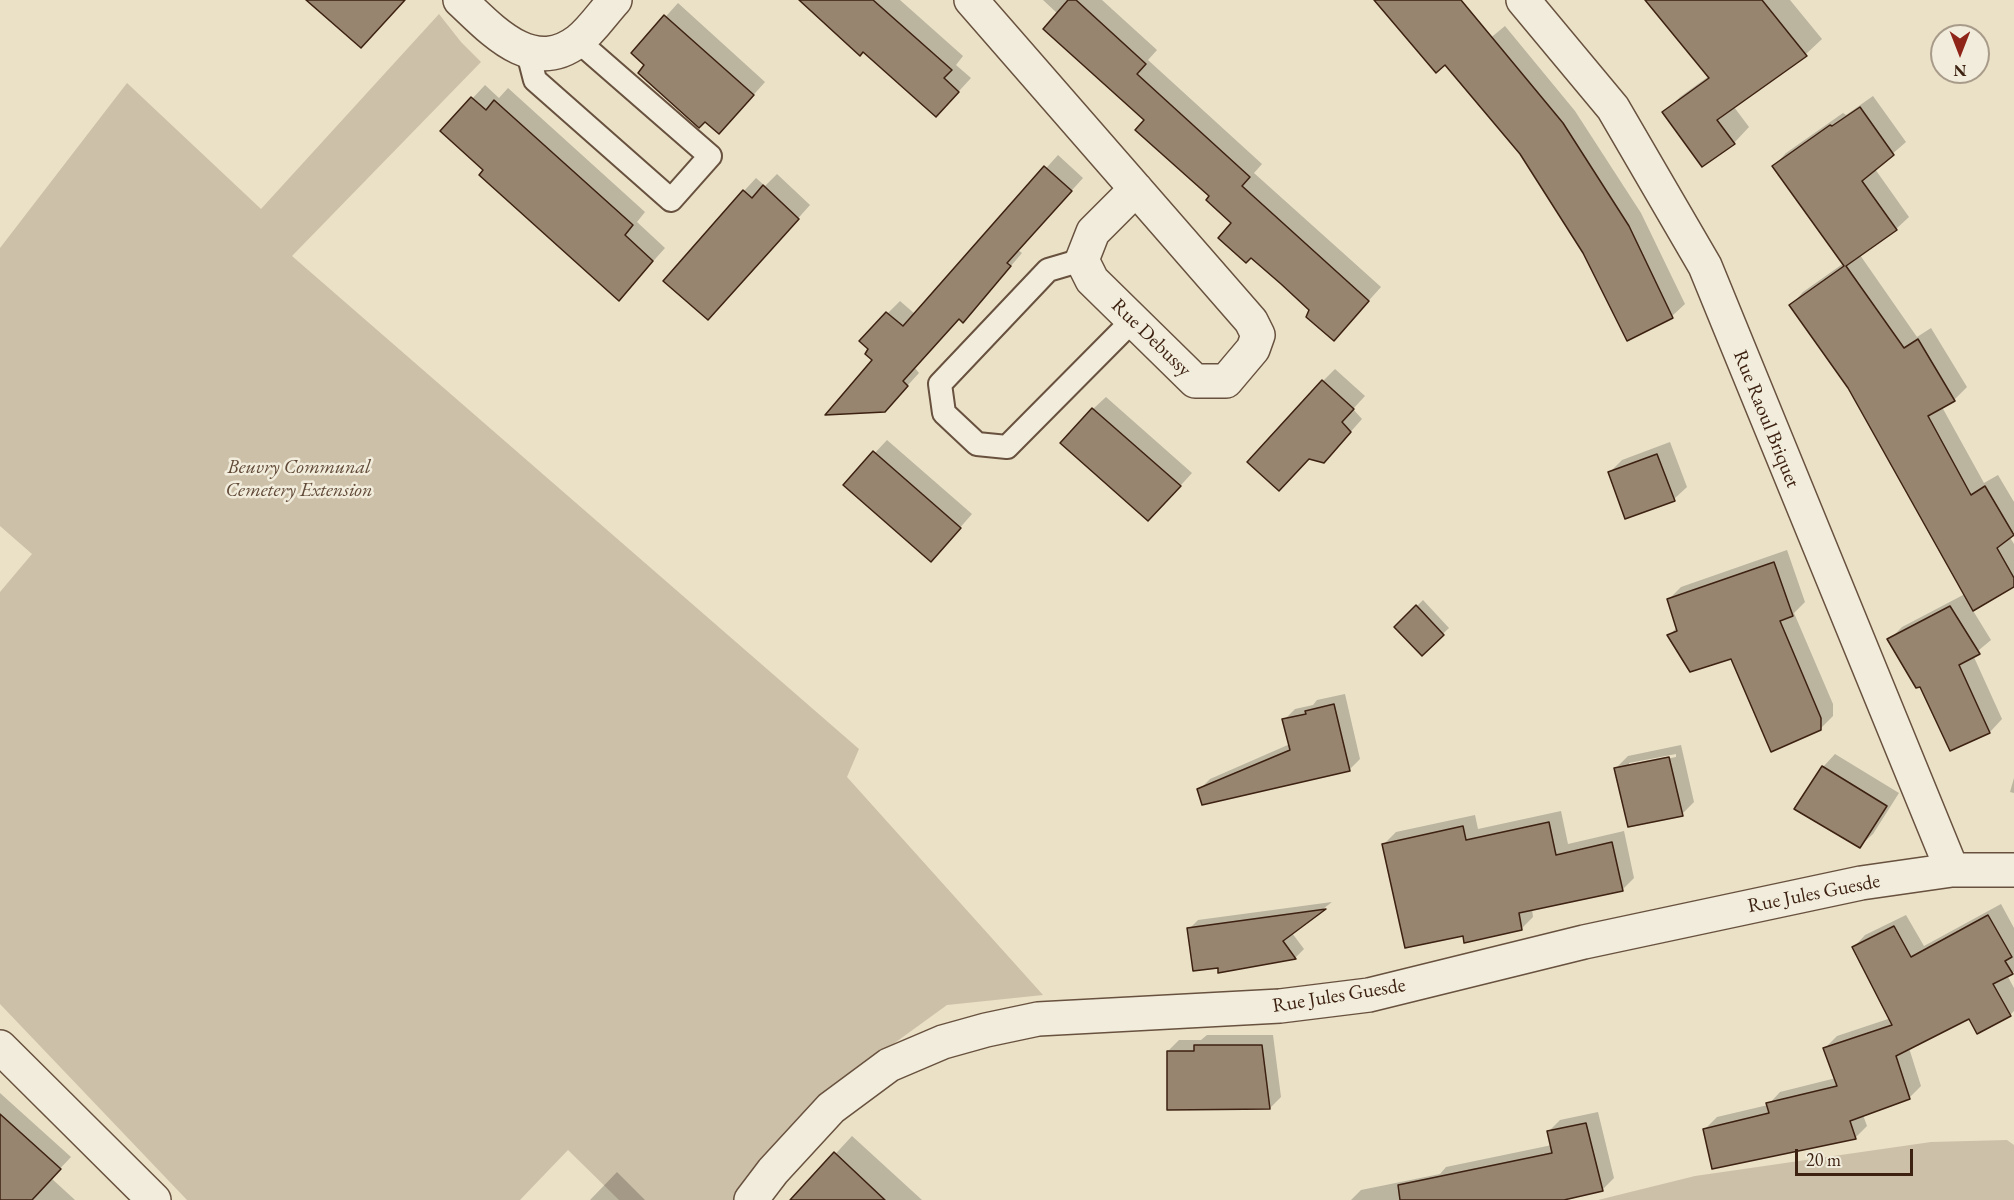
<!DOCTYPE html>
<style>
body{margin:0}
#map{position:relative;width:2014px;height:1200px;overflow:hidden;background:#eae1c7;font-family:"EB Garamond",serif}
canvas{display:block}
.north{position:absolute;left:1930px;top:24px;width:60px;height:60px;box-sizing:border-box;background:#f1ecdb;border:2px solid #a99b8a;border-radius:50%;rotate:180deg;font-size:16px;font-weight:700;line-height:24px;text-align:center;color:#3d2111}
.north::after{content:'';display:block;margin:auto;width:21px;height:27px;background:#8f2418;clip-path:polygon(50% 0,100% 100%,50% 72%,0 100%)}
.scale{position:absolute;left:1795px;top:1149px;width:118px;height:27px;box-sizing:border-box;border:3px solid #3d2111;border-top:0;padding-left:8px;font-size:18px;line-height:21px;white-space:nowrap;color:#3d2111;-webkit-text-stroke:4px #f1ecdb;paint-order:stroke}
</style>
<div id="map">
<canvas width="2014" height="1200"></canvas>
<div class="north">N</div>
<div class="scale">20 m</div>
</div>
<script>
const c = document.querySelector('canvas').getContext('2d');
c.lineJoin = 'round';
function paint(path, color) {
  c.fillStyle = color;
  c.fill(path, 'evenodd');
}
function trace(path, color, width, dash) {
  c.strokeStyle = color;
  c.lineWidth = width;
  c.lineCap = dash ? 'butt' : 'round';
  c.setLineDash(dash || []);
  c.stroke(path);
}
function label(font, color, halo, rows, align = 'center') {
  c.font = font + ' "EB Garamond",serif';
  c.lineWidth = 5;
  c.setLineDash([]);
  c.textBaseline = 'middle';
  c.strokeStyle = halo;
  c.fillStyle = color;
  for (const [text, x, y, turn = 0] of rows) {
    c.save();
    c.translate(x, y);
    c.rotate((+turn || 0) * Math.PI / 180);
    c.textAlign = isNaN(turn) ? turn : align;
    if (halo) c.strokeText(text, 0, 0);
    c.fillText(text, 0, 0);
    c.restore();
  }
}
paint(new Path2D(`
 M439 14 461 42 481 62 292 256 859 749 847 777 1043 995 947 1005 827 1092 734 1200H619L568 1150 520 1200H187L0 1004V592L32 554 0 526V248L127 83 261 209Z
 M2007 1140 2014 1145V1200H1598L1695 1176 1931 1142Z`), '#cdc0a8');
paint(new Path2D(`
 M801 0H900L963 56 956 65 971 78 949 102 864 51Z
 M1043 0H1102L1157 50 1148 60 1262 164 1254 173 1381 287 1346 326 1311 310 1233 223 1058 14Z
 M1647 0H1790L1822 39 1806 54 1734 107 1749 127 1734 143 1664 113 1680 97 1709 76Z
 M678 3 765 82 732 119 647 65 633 53Z
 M1505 26 1575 111 1641 213 1685 304 1672 316 1584 252 1465 59Z
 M485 85 499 98 508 88 645 212 637 222 665 248 631 286 485 170 442 131Z
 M1873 96 1906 142 1875 169 1909 217 1896 229 1860 255 1917 337 1931 328 1967 387 1954 400 1942 407 1984 483 1998 475 2014 502V532L2009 536 2014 544V581L1972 609 1991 640 1973 655 2002 719 1990 732 1951 749 1921 685 1889 640 1902 627 1965 594 1849 388 1791 305 1803 292 1844 263 1774 166 1786 153 1843 113 1846 115Z
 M1058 155 1083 178 1018 250 1022 253 975 308 960 317 915 368 919 373 897 397 874 359 870 349 861 340 900 301 915 314Z
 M777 174 810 205 720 306 744 191 756 178 765 186Z
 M1335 369 1365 396 1353 409 1362 419 1324 462 1323 381Z
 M1106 397 1192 473 1161 507 1093 409Z
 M887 440 972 514 943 547 845 485Z
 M1670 442 1687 487 1674 499 1609 473 1622 460Z
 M1787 550 1805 602 1794 613 1833 704V716L1820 729 1732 658 1669 636 1677 627 1668 600 1681 587Z
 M1423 600 1449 628 1422 654 1396 627Z
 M1345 694 1360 759 1349 770 1199 790 1210 779 1290 744 1284 720 1295 709 1313 705 1317 700Z
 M1681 745 1694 802 1682 814 1616 768 1628 756ZM1676 754V757L1629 766V763Z
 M1835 754 1899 793 1873 834 1860 846 1823 767Z
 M2014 778V793L2010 792Z
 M1561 811 1568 844 1624 831 1634 878 1622 890 1532 909 1533 917 1521 929 1464 934 1384 844 1396 832 1475 815 1478 829Z
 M1332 902 1292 933 1304 949 1295 958 1220 971 1219 966 1189 929 1198 920Z
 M2001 904 2014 928V972L2007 975 2014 988V1011L2010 1015 1970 1017 1909 1048 1921 1086 1909 1098 1863 1115 1867 1126 1855 1138 1705 1129 1717 1117 1768 1105 1780 1092 1836 1078 1825 1048 1837 1036 1891 1018 1854 947 1865 935 1906 915 1924 946Z
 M1207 1035H1273L1281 1097 1270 1108 1168 1051 1179 1040H1201Z
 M0 1093 71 1157 51 1178 75 1200H0Z
 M1598 1112 1614 1178 1602 1190 1556 1200H1351L1361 1190 1440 1174 1446 1167 1552 1145 1549 1131 1560 1120Z
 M852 1136 922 1200H793Z
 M617 1172 645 1200H590Z`), '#0003');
const building = new Path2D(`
 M306 0H405L361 48Z
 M799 0H873L952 70 944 78 959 92 936 117 863 52 860 56Z
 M1068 0H1076L1146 64 1137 74 1250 177 1242 186 1369 301 1334 341 1306 317 1309 310 1281 284 1251 258 1246 263 1218 238 1231 223 1206 200 1209 196 1135 130 1144 120 1043 29Z
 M1374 0H1461L1563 123 1629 226 1673 318 1627 341 1583 253 1520 154 1445 65 1436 73Z
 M1645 0H1762L1807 56 1717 120 1735 144 1702 167 1662 112 1709 78Z
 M664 15 754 95 719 134 705 122 699 128 638 73 644 65 631 53Z
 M471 97 486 110 494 100 633 225 625 235 653 261 619 301 479 175 483 170 440 131Z
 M1860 107 1894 155 1862 181 1897 230 1846 266 1904 348 1918 339 1955 401 1928 416 1971 495 1985 486 2014 535 1997 548 2014 578V587L1973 611 1848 388 1789 305 1844 266 1772 166 1830 125 1832 126Z
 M1044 166 1072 191 1007 263 1011 266 963 323 959 319 903 381 908 386 885 412 825 415 872 360 865 354 868 349 859 341 886 312 903 326Z
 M763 185 799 219 708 320 663 281 743 190 752 198Z
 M1322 380 1354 409 1342 422 1351 432 1324 463 1309 459 1279 491 1247 462Z
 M1092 408 1181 486 1148 521 1060 443Z
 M873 451 961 528 931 562 843 485Z
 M1657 454 1675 501 1625 519 1608 472Z
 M1774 562 1793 616 1780 621 1821 718V730L1771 752 1731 659 1690 672 1667 635 1677 631 1667 599Z
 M1416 605 1444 635 1422 656 1394 627Z
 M1950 606 1980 654 1959 665 1990 733 1950 751 1920 687 1916 688 1887 639Z
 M1334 704 1350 771 1202 805 1197 789 1290 750 1282 719 1306 714 1305 711Z
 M1669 757 1683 816 1628 827 1614 768Z
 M1822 766 1887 806 1860 848 1794 809Z
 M1549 822 1556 855 1612 842 1623 891 1519 913 1522 930 1464 943 1463 936 1405 948 1382 844 1463 826 1466 840Z
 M1326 909 1283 941 1296 959 1218 973V968L1193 971 1187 928Z
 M1988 915 2012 957 2005 961 2013 974 1993 984 2011 1016 1977 1034 1969 1019 1896 1056 1910 1099 1850 1121 1856 1139 1712 1169 1703 1129 1769 1113 1766 1103 1837 1086 1823 1048 1892 1025 1852 947 1894 926 1911 957Z
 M1194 1045H1262L1270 1109 1167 1110V1051H1194Z
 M0 1114 61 1169 32 1200H0Z
 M1586 1123 1603 1191 1564 1200H1400L1398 1185 1552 1153 1547 1131Z
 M834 1152 885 1200H790Z`);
paint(building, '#978570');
trace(building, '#3d2111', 1.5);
const lane = new Path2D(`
 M528 53 535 80 671 200 710 156 578 41
 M1082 260 1048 270 940 384 944 413 977 444 1007 447 1133 320`);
const street = new Path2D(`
 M460 0C492 30 532 76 578 41 592 30 603 13 615 0
 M971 0 1251 321 1258 335 1253 349 1226 381H1195L1092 280 1082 260 1093 232 1136 189
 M1523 0 1613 108 1705 266 1952 870
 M0 1047 154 1200
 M751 1200 773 1171 831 1108 889 1065 943 1042 986 1030 1038 1019 1280 1006 1369 995 1584 942 1861 883 1952 870H2014`);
trace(lane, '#68513e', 26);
trace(street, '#68513e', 36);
trace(lane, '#f1ecdb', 22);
trace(street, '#f1ecdb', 33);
label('20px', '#3d2111', '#f1ecdb', [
 ["Rue Debussy",1151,338,44],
 ["Rue Raoul Briquet",1766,419,68],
 ["Rue Jules Guesde",1814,894,-11],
 ["Rue Jules Guesde",1339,996,-9]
]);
label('italic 20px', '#614937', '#f1ecdb', [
 ["Beuvry Communal",299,468],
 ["Cemetery Extension",299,491]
]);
</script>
